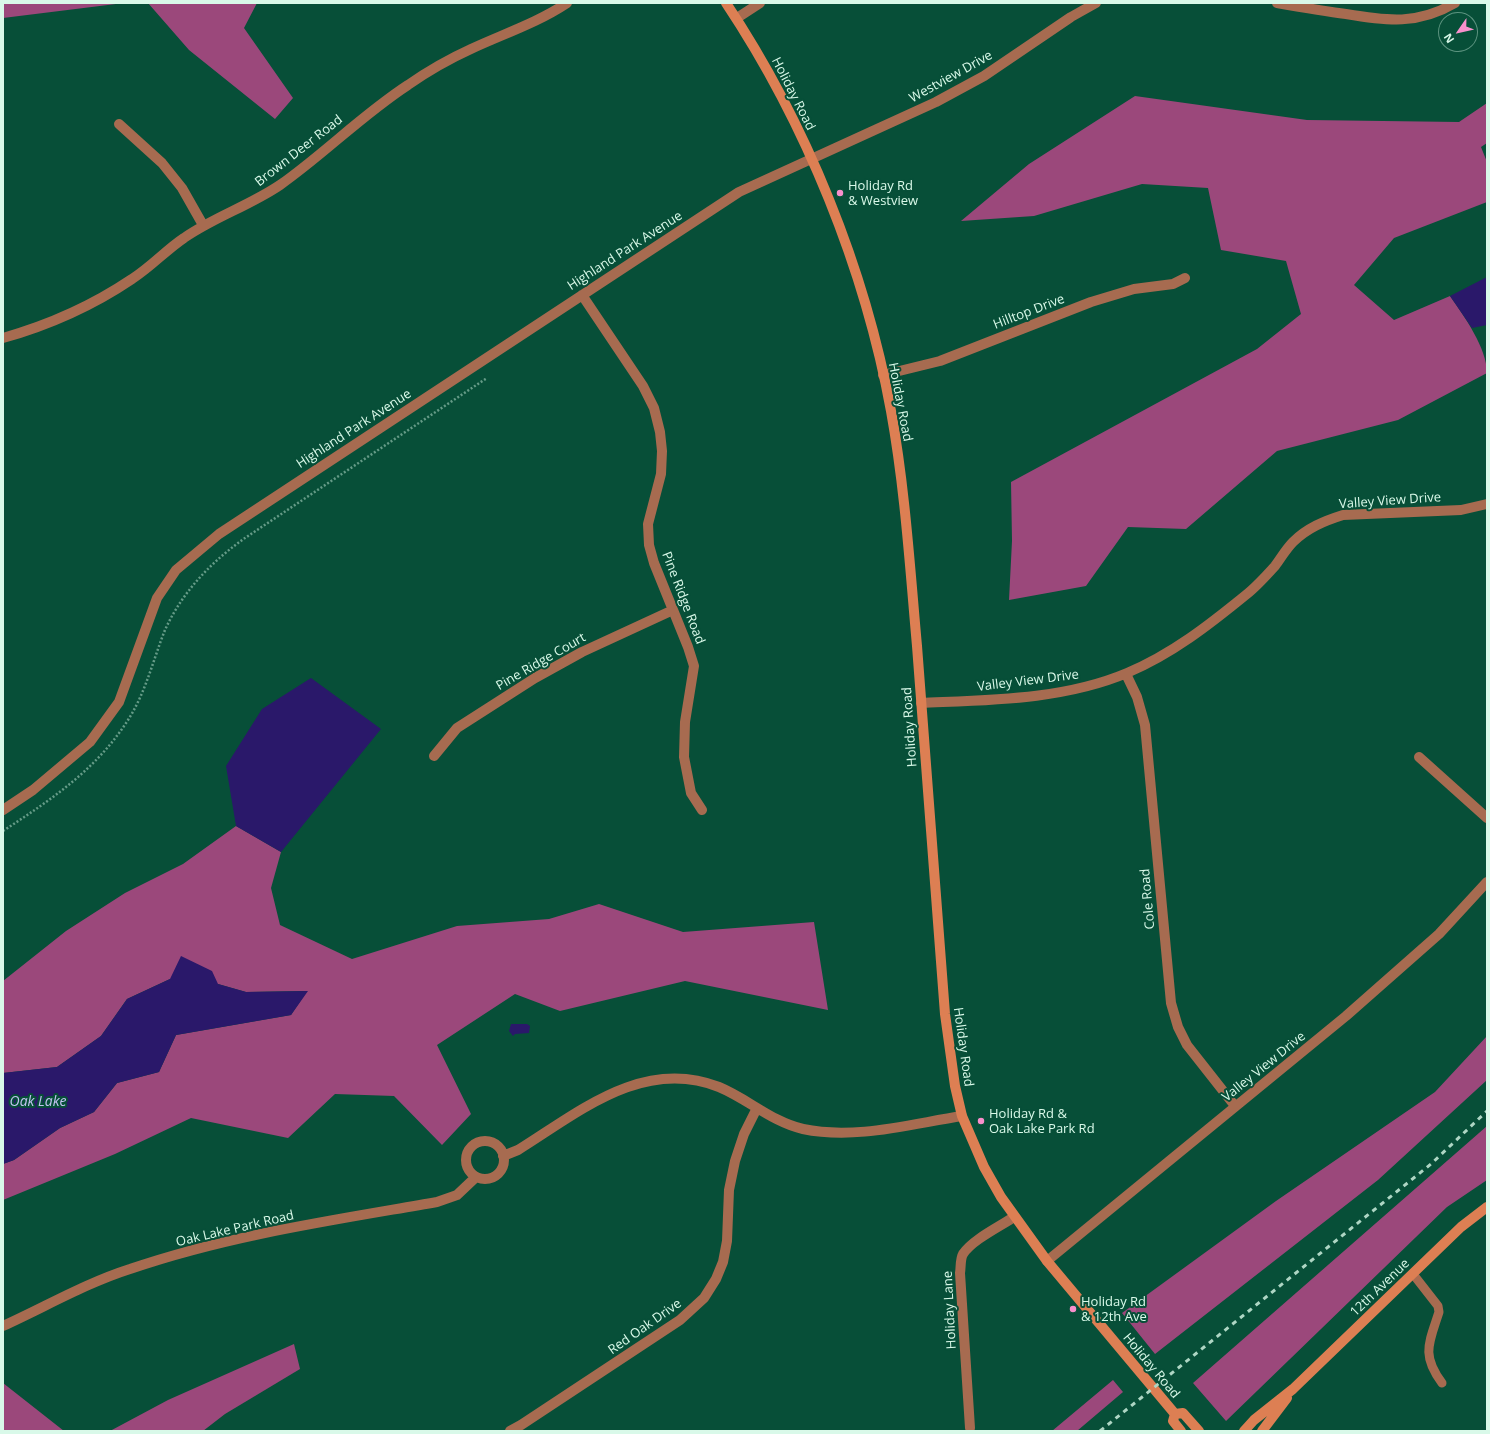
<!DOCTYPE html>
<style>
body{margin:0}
#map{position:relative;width:1490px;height:1434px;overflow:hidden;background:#074f38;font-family:"Open Sans",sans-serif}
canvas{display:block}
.frame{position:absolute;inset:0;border:4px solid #d9f9e9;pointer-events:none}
.north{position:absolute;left:1438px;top:12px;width:40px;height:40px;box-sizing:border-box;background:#074f38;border:1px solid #5b937f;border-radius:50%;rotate:236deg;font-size:11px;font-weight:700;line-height:16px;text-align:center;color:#d9f9e9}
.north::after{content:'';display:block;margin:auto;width:14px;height:18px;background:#f890cc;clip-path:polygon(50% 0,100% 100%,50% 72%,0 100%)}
</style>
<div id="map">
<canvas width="1490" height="1434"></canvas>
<div class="frame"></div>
<div class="north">N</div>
</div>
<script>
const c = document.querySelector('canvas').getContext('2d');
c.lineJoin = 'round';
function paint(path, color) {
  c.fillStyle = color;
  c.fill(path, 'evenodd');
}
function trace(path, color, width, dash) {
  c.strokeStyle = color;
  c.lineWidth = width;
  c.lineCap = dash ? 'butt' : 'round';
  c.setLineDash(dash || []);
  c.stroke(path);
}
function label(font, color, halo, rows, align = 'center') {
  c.font = font + ' "Open Sans",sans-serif';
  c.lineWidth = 4;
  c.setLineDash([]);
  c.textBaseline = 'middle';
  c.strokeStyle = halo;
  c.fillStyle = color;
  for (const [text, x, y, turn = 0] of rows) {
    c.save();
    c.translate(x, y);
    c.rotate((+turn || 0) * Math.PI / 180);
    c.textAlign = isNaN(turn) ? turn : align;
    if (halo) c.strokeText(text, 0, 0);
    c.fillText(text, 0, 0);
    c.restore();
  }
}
paint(new Path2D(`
 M3 3H124L3 18Z
 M148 3H257L244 28 293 98 275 119 189 50Z
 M1135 96 1307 120 1459 122 1487 103V143L1481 147 1487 162V202L1394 238 1354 285 1394 320 1450 296C1464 316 1487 348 1487 373L1398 420 1277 451 1186 529 1128 527 1086 586 1009 600 1012 541 1011 482 1257 349 1301 314 1286 261 1221 250 1208 188 1142 184 1034 216 961 221 1029 164Z
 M236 826 281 852 271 888 280 925 352 959 457 926 549 919 599 904 683 932 814 922 828 1010 685 981 560 1011 515 994 437 1045 471 1114 442 1145 394 1096 335 1094 288 1138 191 1118 115 1154 3 1200V1164L14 1160 60 1128 94 1112 117 1083 159 1072 176 1035 291 1015 307 991 246 992 218 984 170 979 127 999 101 1036 57 1067 3 1073V981L66 931 125 893 183 864Z
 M1487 1036V1080L1378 1180 1155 1354 1122 1313 1276 1201 1435 1092Z
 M1487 1126V1180L1447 1207 1226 1421 1193 1383Z
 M294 1344 300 1369 225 1414 203 1431H110L168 1400Z
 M1113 1380 1123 1392 1077 1431H1052Z
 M3 1383 64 1431H3Z`), '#9b487b');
paint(new Path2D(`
 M1487 277V325L1472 328 1450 296Z
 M311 678 381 729 281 852 236 826 226 766 262 709Z
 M181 956 212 971 218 984 246 992 308 991 291 1015 176 1035 159 1072 117 1083 94 1112 60 1128 14 1160 3 1164V1073L57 1067 101 1036 127 999 170 979Z
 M511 1024H527L530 1026 529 1033 515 1034 513 1036 509 1031Z`), '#2a186a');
trace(new Path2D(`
 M3 831C52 799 96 770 128 720 146 692 153 660 165 630 182 592 212 561 245 538L487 378`), '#659b87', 2.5, [2, 2]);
trace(new Path2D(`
 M1413 1274 1438 1306 1439 1312C1429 1343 1421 1355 1442 1383`), '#a76b50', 9);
trace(new Path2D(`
 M1277 3C1300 7 1323 11 1346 14 1387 21 1418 25 1455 3
 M737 18 760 3
 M119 124 162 163 182 188 203 225
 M582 295 643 386 654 408 660 432 662 451 661 474 648 524 649 545 654 563 688 647 694 666 685 722 684 757 691 793 702 810
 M3 338C49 325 92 306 132 279 151 267 166 250 184 238 214 217 249 206 280 185 324 154 362 115 408 85 428 71 449 59 471 49 503 34 537 23 567 3
 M883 375 940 361 1091 302 1134 289 1173 284 1185 278
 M1126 674 1137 697 1145 725 1171 1003 1178 1027 1187 1045 1235 1106
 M921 703C989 700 1063 700 1127 673 1172 654 1209 625 1247 594 1257 586 1266 576 1275 566 1281 558 1286 549 1293 542 1307 528 1324 521 1343 515L1461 510 1487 504
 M434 756 457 728 535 678 582 652 673 610
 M1419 757 1487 818
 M3 810 33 790 90 742 119 702 157 598 176 570 219 534 739 192 936 102 984 76 1071 17 1096 3
 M466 1160a19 19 0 1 1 38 0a19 19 0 1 1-38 0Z
 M503 1156 518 1150C579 1112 643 1057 719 1087 748 1099 772 1122 803 1129 855 1140 910 1124 962 1116
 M1047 1261 1346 1016 1439 934 1487 882
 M3 1326C45 1307 86 1283 130 1269 229 1235 334 1220 437 1202L457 1195 476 1177
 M970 1428 960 1273C961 1268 960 1259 963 1254 972 1240 999 1227 1014 1217
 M510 1431 521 1425 680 1320 704 1298 716 1279 723 1262 727 1241 729 1190 735 1161 744 1134 757 1108`), '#a76b50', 10);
trace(new Path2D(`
 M726 3C806 123 865 269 891 411 905 488 910 568 917 646 927 769 935 891 945 1014L955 1086 962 1116 984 1167 1001 1197 1047 1261 1175 1414
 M1175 1414 1183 1413 1199 1431
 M1175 1414 1173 1421 1181 1431
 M1244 1431 1254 1420 1293 1389 1461 1227 1487 1207
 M1262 1431 1287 1398`), '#dd7f53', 10);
trace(new Path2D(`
 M1100 1431 1431 1164 1487 1111`), '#aed6c4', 3, [5, 5]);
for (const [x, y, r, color] of [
 [840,193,4,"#f890cc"],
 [981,1121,4,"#f890cc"],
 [1073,1309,4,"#f890cc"]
]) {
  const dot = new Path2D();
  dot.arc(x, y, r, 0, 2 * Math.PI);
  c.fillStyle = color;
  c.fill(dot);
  trace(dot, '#074f38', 1.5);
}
label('13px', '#d9f9e9', '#074f38', [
 ["Westview Drive",951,77,-29],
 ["Holiday Road",793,94,63],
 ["Brown Deer Road",299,151,-38],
 ["Highland Park Avenue",625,251,-33],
 ["Hilltop Drive",1029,312,-21],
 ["Holiday Road",900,402,79],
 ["Highland Park Avenue",354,429,-33],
 ["Valley View Drive",1390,501,-4],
 ["Pine Ridge Road",683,598,69],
 ["Pine Ridge Court",541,662,-30],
 ["Valley View Drive",1028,681,-7],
 ["Holiday Road",910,727,-94],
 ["Cole Road",1148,899,-95],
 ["Holiday Road",963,1047,82],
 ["Valley View Drive",1264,1067,-39],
 ["Oak Lake Park Road",235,1229,-13],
 ["12th Avenue",1380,1288,-44],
 ["Holiday Lane",950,1310,-93],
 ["Red Oak Drive",645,1327,-35],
 ["Holiday Road",1151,1366,50]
]);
label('13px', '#d9f9e9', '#074f38', [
 ["Holiday Rd",848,186],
 ["& Westview",848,201],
 ["Holiday Rd &",989,1114],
 ["Oak Lake Park Rd",989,1129],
 ["Holiday Rd",1081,1302],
 ["& 12th Ave",1081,1317]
], 'left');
label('italic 14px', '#c3c3f2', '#074f38', [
 ["Oak Lake",38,1102]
]);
</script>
